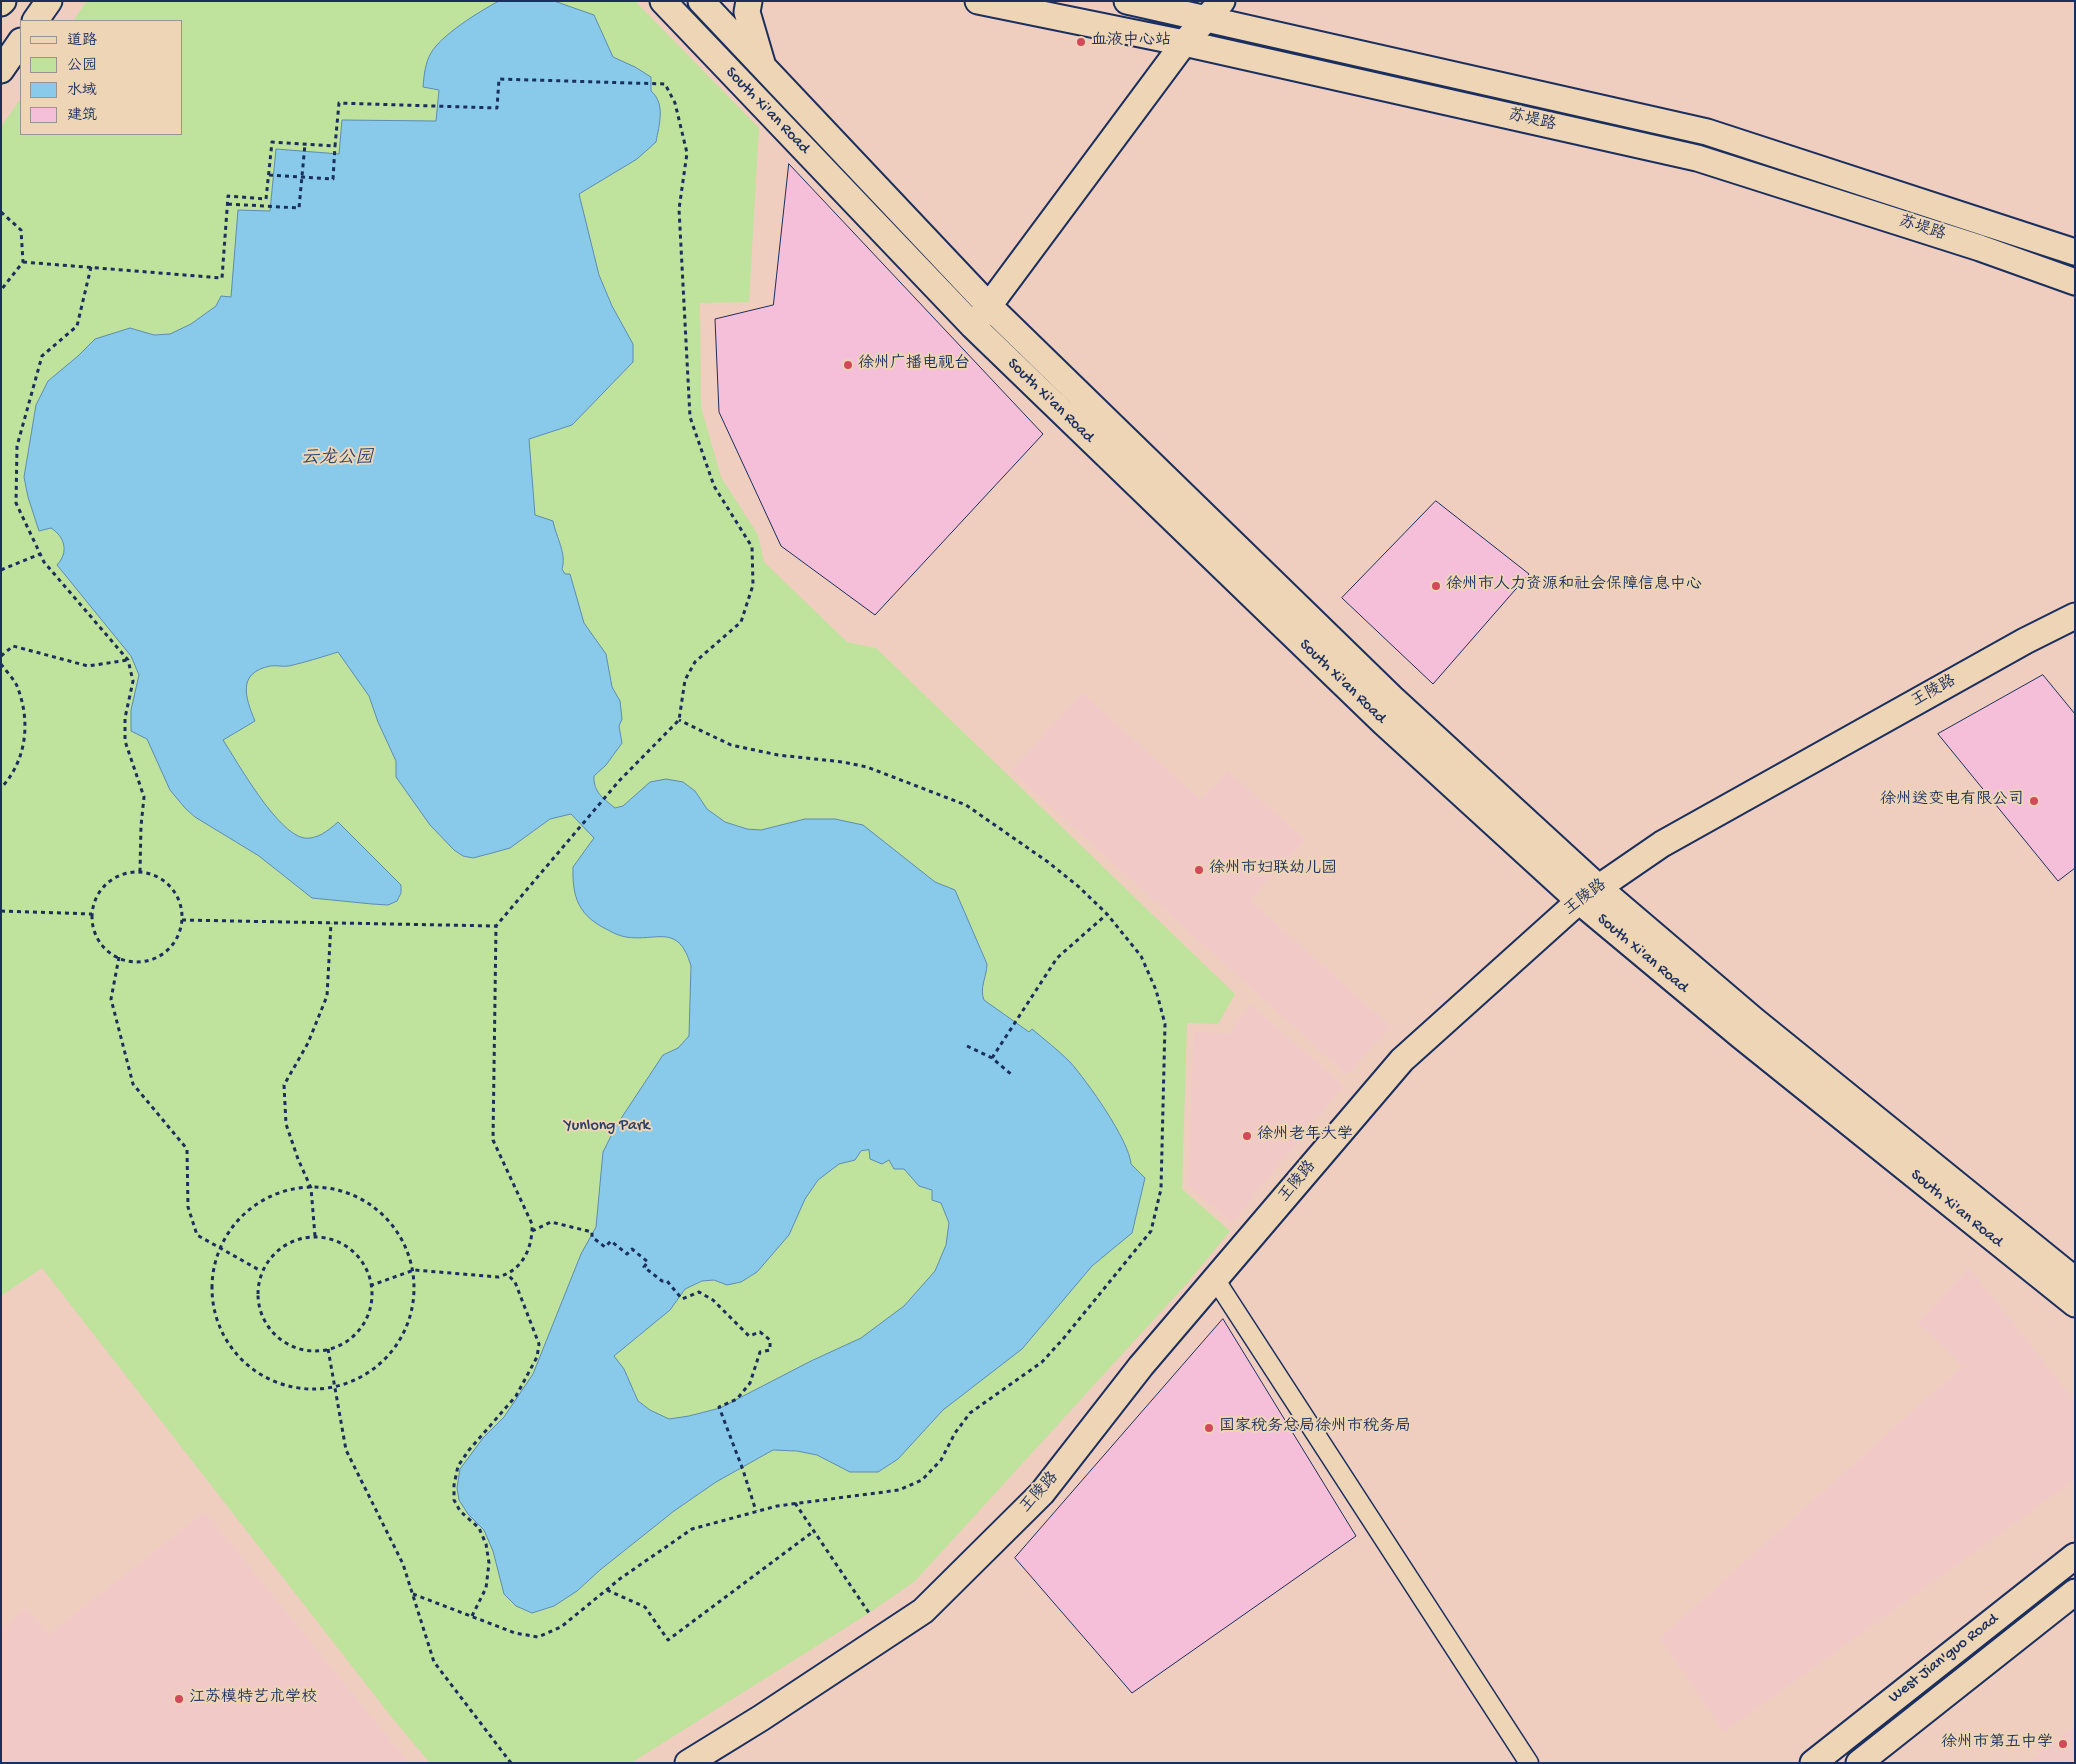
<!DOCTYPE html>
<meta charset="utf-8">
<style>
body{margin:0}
#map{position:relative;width:2076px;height:1764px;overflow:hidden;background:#efcec0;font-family:"Gochi Hand","LXGW WenKai TC",sans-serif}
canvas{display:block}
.frame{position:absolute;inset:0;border:2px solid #1b2f5e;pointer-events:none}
.legend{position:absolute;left:20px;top:20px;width:162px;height:115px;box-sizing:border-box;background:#edd5b5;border:1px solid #999392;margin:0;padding:6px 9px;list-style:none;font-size:15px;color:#1b2f5e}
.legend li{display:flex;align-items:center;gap:10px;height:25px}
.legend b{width:25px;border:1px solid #999392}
</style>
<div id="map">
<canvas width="2076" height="1764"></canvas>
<div class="frame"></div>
<ul class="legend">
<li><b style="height:6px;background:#edd5b5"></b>道路</li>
<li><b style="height:14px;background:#bfe29c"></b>公园</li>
<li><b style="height:14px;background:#89caea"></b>水域</li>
<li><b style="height:14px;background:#f5bfd9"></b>建筑</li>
</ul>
</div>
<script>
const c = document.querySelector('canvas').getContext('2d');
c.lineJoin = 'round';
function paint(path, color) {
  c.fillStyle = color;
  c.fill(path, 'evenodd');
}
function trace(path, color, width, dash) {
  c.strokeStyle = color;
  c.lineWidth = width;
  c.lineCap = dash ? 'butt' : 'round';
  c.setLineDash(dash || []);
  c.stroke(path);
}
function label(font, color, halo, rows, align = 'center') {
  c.font = font + ' "Gochi Hand","LXGW WenKai TC",sans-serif';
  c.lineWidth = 4;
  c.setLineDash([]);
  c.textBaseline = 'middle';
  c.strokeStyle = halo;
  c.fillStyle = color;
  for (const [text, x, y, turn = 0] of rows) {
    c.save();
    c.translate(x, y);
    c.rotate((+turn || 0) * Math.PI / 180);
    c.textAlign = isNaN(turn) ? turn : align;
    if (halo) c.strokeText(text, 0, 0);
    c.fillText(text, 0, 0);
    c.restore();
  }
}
paint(new Path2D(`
 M1082 693 1201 800 1228 771 1305 840 1250 900 1391 1027 1347 1075 1011 771Z
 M1250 1004 1344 1086 1232 1223 1188 1186 1194 1031 1229 1034Z
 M1969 1268 2075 1401V1480L1724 1732 1660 1638 1963 1366 1918 1323Z
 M205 1512 409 1763H1V1629L27 1608 48 1635Z
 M2075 1726V1763H2028Z`), '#f1cac8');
paint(new Path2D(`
 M87 1H635L759 128 749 302 700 303 701 407 721 477 758 535 764 562 847 642 876 648 1235 994 1218 1024 1187 1023 1182 1189 1230 1231 1189 1281 915 1581 869 1613 631 1763H430L393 1719 42 1268 1 1296V127L21 98V134H181V21H73Z`), '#bfe29c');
const water = new Path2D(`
 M499 1H554L594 15 613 57 635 67 651 77V91C666 104 659 125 656 142L637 159 579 194 599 275 612 306 633 344V362L572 425 529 439 535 515 553 521C556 537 567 554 562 569L565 574H570L584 623 606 654 612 687 620 701 622 719 619 726 622 743 606 765 594 776C593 792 604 799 615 808L623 806 650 782 666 779 683 782 695 791 707 809 725 822 747 829 761 830 805 819H835L863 825 935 882 955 890 987 964C987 976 979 988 984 1000L1029 1032 1032 1029C1045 1040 1058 1050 1070 1062 1087 1081 1129 1140 1131 1164L1145 1178 1132 1233 1092 1266 1022 1349 943 1410 898 1459 878 1472H850L817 1455 797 1451 773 1450 716 1482 674 1511 600 1570 577 1591 554 1606 532 1613 516 1606 504 1594 493 1551 484 1530 468 1514 459 1500 457 1488 460 1469 483 1438 504 1417 533 1374 581 1254 596 1227 603 1152 616 1126 663 1055 678 1048 689 1036 691 966C678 922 657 942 626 937 620 936 613 933 608 930 579 916 572 898 573 867L594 838 571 814 550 819 510 848 492 853 473 858 463 856 454 850 430 825 396 777V761L378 722 369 696 338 652C322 657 306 662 289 666 283 667 277 665 270 666 237 673 245 697 255 721L223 740C238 763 277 833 304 838 317 840 329 830 338 822L401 885V893L397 901 388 905 372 904 312 898 259 856 195 817 185 808 170 790 147 739 131 731V710L139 675 131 656 57 565C69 552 65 537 51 528L39 531 28 497 24 477 36 405 48 381 78 356 95 339 130 328 154 335 170 334 191 324 216 306 221 296 231 297 238 210 270 211 276 149 339 154 342 120 436 121 439 90 423 87C424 76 425 63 431 53 441 35 480 11 499 1ZM869 1150 870 1159 882 1164 889 1160 894 1169H904L919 1186 932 1190V1200L941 1203 949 1223 946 1245 935 1271 904 1306 861 1338 811 1361 720 1408 689 1416 669 1419 650 1410 638 1401 624 1369 614 1356 670 1310 685 1289 702 1281 714 1280 727 1285 741 1282 757 1272 789 1235 805 1199 818 1180 839 1164 855 1160 861 1151Z`);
paint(water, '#89caea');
trace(water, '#5d8cb2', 1);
const building = new Path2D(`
 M789 164 1043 434 875 615 781 546 719 412 715 319 773 305Z
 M1436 501 1529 574 1433 684 1342 598Z
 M2043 675 2075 714V868L2058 881 1938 734Z
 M1223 1319 1356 1536 1132 1693 1015 1558Z`);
paint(building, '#f5bfd9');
trace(building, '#1b2f5e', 1);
const street = new Path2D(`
 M1215 1279 1529 1763`);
const secondary = new Path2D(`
 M663 1 973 326 1383 722 1579 901 1741 1036 2075 1304
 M701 1 989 306 1392 698 1599 888 1755 1021 2075 1280
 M749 1 747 12 762 63
 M978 1 1184 43 1697 158 1980 248 2075 282
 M1127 1 1707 132 2075 252
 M1 3 3 1
 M35 21 49 1
 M1 70 21 41
 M979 319 1184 43 1222 1
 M688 1763 761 1718 923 1611 1042 1493 1141 1366 1402 1060 1579 901 1662 844 2025 641 2075 616
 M1813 1763 2075 1556
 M1859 1763 2075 1592`);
trace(street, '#1b2f5e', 21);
trace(secondary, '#1b2f5e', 29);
trace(new Path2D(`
 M269 175 333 179 335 146
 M228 204 299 208 305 144
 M1 212 21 230 23 262 1 290
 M23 262 222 278 228 196 266 199 272 142 335 146 339 103 497 108 499 79 665 84 675 103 687 153 679 209 690 417 714 486 752 547 753 585 741 622 695 662 685 680 679 720 619 781 496 926 493 1140 532 1224C533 1248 522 1271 498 1277L414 1270 372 1285
 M91 267 77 326 42 356 17 446 16 503 44 562 128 660 133 681 125 718V741L144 797 141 826 140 871
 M1 570 40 554
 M1 656 13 646 88 666 128 660
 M1 664C6 671 14 679 17 686 31 721 27 760 1 788
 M92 917a45 45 0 1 1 90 0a45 45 0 1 1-90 0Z
 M1 911 92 914
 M182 920 496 926
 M119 957 111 999 133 1084 187 1149 188 1207 197 1235 261 1271
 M967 1046 992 1058 1012 1075
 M992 1058 1057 958 1107 914
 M212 1288a101 101 0 1 1 202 0a101 101 0 1 1-202 0Z
 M532 1231 551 1222 592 1232V1237L605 1247 611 1241 627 1254 632 1249 648 1262 644 1267 662 1281H667L682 1299 699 1292 713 1300 749 1336 760 1332 770 1340V1350L760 1352 750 1383 737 1399 719 1407 743 1470 756 1511
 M315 1236 311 1188 298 1159 286 1124 284 1085 308 1043 327 996 331 923
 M258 1294a57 57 0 1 1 114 0a57 57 0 1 1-114 0Z
 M328 1349 346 1450 403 1564 434 1662 511 1763
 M795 1503 869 1613
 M607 1590 645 1607 668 1640 814 1531
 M413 1594 515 1633 538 1637 561 1627 621 1578 692 1529 777 1506 899 1490 922 1480 941 1460 955 1433 970 1413 1042 1362 1063 1339 1151 1231 1161 1189 1165 1024 1156 990 1141 956 1107 914 1079 887 1048 862 966 805 867 767 843 762 778 755 731 745 679 720
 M472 1616 486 1588 489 1563 486 1544 479 1528 460 1511 454 1500V1485L458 1466 469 1450 516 1396 537 1357 539 1344 515 1282 508 1275`), '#1b2f5e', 3, [4, 4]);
trace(street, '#edd5b5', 18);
trace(secondary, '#edd5b5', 25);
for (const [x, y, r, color] of [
 [1081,42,5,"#d1495b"],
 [848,365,5,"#d1495b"],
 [1436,586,5,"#d1495b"],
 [2034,801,5,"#d1495b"],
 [1199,870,5,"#d1495b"],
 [1247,1136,5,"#d1495b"],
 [1209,1428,5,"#d1495b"],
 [179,1699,5,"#d1495b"],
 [2063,1744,5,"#d1495b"]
]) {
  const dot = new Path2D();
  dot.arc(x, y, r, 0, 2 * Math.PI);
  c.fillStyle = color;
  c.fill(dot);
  trace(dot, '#edd5b5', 2);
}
label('16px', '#1b2f5e', '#edd5b5', [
 ["血液中心站",1091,42],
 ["徐州广播电视台",858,365],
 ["徐州市人力资源和社会保障信息中心",1446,586],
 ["徐州送变电有限公司",2024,801,"right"],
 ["徐州市妇联幼儿园",1209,870],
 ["徐州老年大学",1257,1136],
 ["国家税务总局徐州市税务局",1219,1428],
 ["江苏模特艺术学校",189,1699],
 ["徐州市第五中学",2053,1744,"right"]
], 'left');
label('16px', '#1b2f5e', '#edd5b5', [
 ["South Xi'an Road",767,111,46],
 ["苏堤路",1532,121,13],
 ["苏堤路",1922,229,18],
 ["South Xi'an Road",1050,401,44],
 ["South Xi'an Road",1342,682,44],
 ["王陵路",1934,692,-29],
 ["王陵路",1586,898,-37],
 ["South Xi'an Road",1642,954,40],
 ["王陵路",1298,1182,-50],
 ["South Xi'an Road",1956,1209,39],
 ["王陵路",1040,1493,-48],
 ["West Jian'guo Road",1944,1659,-38]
]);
label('16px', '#2b4164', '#edd5b5', [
 ["Yunlong Park",607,1127]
]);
label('italic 18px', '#2c4673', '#edd5b5', [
 ["云龙公园",337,459]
]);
</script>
